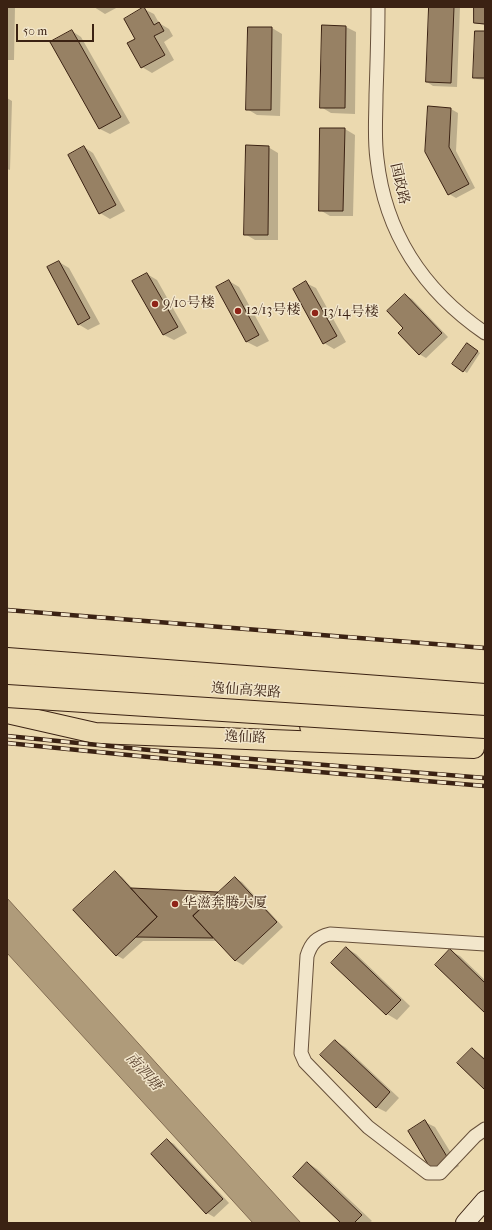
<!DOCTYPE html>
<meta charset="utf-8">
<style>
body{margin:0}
#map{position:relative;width:492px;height:1230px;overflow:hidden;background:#ebd9af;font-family:"IM FELL French Canon",serif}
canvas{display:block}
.frame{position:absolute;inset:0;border:8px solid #3b2213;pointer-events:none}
.scale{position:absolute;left:16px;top:24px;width:78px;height:18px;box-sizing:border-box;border:2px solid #3b2213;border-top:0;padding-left:5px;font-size:12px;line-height:14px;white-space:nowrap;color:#3b2213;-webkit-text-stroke:3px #f2e6cb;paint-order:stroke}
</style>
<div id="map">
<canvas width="492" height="1230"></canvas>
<div class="frame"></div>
<div class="scale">50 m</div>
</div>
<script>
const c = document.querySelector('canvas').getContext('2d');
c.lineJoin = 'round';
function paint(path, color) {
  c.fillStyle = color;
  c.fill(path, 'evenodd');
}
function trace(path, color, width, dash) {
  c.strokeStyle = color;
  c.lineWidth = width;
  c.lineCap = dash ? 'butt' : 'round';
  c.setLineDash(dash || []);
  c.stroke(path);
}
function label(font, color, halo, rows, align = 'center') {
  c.font = font + ' "IM FELL French Canon","Noto Serif SC",serif';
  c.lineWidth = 3;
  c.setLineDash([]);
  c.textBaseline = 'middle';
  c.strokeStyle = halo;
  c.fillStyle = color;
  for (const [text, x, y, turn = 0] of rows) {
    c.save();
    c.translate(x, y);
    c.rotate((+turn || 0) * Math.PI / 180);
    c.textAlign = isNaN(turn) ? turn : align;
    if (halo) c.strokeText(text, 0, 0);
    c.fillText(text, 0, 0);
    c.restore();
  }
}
const water = new Path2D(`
 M7 898 288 1209 301 1223H253L7 953Z`);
paint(water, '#af9b7a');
trace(water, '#816b51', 1);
paint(new Path2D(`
 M7 7H15L14 60H7Z
 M94 7H118L105 14Z
 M430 7H460L457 87 433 86 427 82Z
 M475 7H485V25L475 23Z
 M144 9 154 14 159 23 169 29 173 36 164 42 174 60 152 73 142 67 136 39Z
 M323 26 346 27 356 32 355 114 331 113 321 107Z
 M272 28 282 34 280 116 257 115 247 109Z
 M72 31 81 37 130 123 110 134 100 129 51 42Z
 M485 32V80L477 79 474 77Z
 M7 98 12 101 10 170 7 169Z
 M451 109 458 113 456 151 475 188 456 198 449 194 426 151Z
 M345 129 355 135 353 216H330L320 210Z
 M84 147 93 153 125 211 110 219 100 213Z
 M268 147 278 153V240H255L245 234Z
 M59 262 69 268 100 324 88 330 78 324Z
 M147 274 157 280 187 333 174 340 164 335 134 282Z
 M229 281 239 287 269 341 257 347 247 342 218 288Z
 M306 283 316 288 346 342 334 349 324 343Z
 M405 295 412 299 448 337 426 358 419 354Z
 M470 346 480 353 467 373 464 371Z
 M115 873 122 877 134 890 218 893 235 878 242 882 283 927 243 965 236 961 218 941H143L123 959 116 955Z
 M346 948 356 954 410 1006 397 1020 387 1014 333 963Z
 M450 951 460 956 485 980V1011Z
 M335 1041 345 1047 399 1098 386 1112 376 1107Z
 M472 1049 485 1058V1088Z
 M425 1122 435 1127 459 1166 443 1176Z
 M167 1140 174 1144 229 1203 214 1217 207 1213Z
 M308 1163 317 1169 372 1221 369 1223H342Z`), '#0003');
const building = new Path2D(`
 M144 7 154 25 159 22 164 31 154 36 165 55 141 68 127 43 135 39 124 19Z
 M429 7H454L451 83 426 82Z
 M474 7H485V24L474 23Z
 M322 25 346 26 345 108H320Z
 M248 27H272L271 110H246Z
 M72 30 121 117 99 129 50 42Z
 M475 31H485V78H473Z
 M428 106 451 108 449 147 469 184 448 195 425 152Z
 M320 128H345L343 211H319Z
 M246 145 269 146 268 235H244Z
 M84 146 116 205 99 214 68 155Z
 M59 261 90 318 78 325 47 267Z
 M147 273 178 327 163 335 132 281Z
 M229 280 259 335 246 342 216 287Z
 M306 281 337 336 323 344 293 289Z
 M405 294 442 333 419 355 398 333 403 328 387 311Z
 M467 343 478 351 463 372 452 364Z
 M115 871 157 917 116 956 73 910Z
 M235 877 277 922 235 961 193 916Z
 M131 888 218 892 193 916 213 938 136 937 157 917Z
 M346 947 401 1000 386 1015 331 963Z
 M450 949 485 983V1013L435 965Z
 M335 1040 390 1092 376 1108 320 1055Z
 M472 1048 485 1060V1090L457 1063Z
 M425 1120 449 1160 432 1171 408 1131Z
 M167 1139 223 1199 206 1214 151 1154Z
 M307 1162 362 1215 354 1223H341L293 1177Z`);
paint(building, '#978164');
trace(building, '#3b2213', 1);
const street = new Path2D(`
 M378 7C378 36 377 66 376 95 376 116 374 137 377 159 385 233 424 291 485 333
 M485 944 330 934C317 937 311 943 307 956L301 1053 305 1062 368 1127 428 1173H440L475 1136 485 1129`);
const secondary = new Path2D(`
 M465 1223 485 1200`);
const primary = new Path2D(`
 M7 658 485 694
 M7 713 95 733 474 748`);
const highway = new Path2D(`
 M7 674 485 708
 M311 726 436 736 485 738`);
trace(street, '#67503a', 15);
trace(secondary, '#3b2213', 20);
trace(primary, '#3b2213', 22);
trace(highway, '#3b2213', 24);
trace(street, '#f2e6cb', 13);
trace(secondary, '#f2e6cb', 18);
trace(primary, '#ebd9af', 20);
trace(highway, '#ebd9af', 22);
const rail = new Path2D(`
 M7 610 485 648
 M7 736 190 754 485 778
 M7 743 189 761 485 786`);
trace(rail, '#3b2213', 4.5);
trace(rail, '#f2e6cb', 3, [9]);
const highwayBridge = new Path2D(`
 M7 696 485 727`);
trace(highwayBridge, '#3b2213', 24, []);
trace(highwayBridge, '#ebd9af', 22);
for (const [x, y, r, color] of [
 [155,304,4,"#8f2418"],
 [238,311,4,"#8f2418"],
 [315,313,4,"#8f2418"],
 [175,904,4,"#8f2418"]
]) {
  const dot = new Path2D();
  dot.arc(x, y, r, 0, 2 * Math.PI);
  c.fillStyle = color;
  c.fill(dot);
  trace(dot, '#f2e6cb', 1.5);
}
label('14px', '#3b2213', '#f2e6cb', [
 ["国政路",399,184,77],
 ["逸仙高架路",246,691,4],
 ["逸仙路",245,738,2]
]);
label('14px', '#3b2213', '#f2e6cb', [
 ["9/10号楼",163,304],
 ["12/13号楼",246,311],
 ["13/14号楼",323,313],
 ["华滋奔腾大厦",183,904]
], 'left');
label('italic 15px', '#5e4632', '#f2e6cb', [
 ["南泗塘",143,1072,48]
]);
</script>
